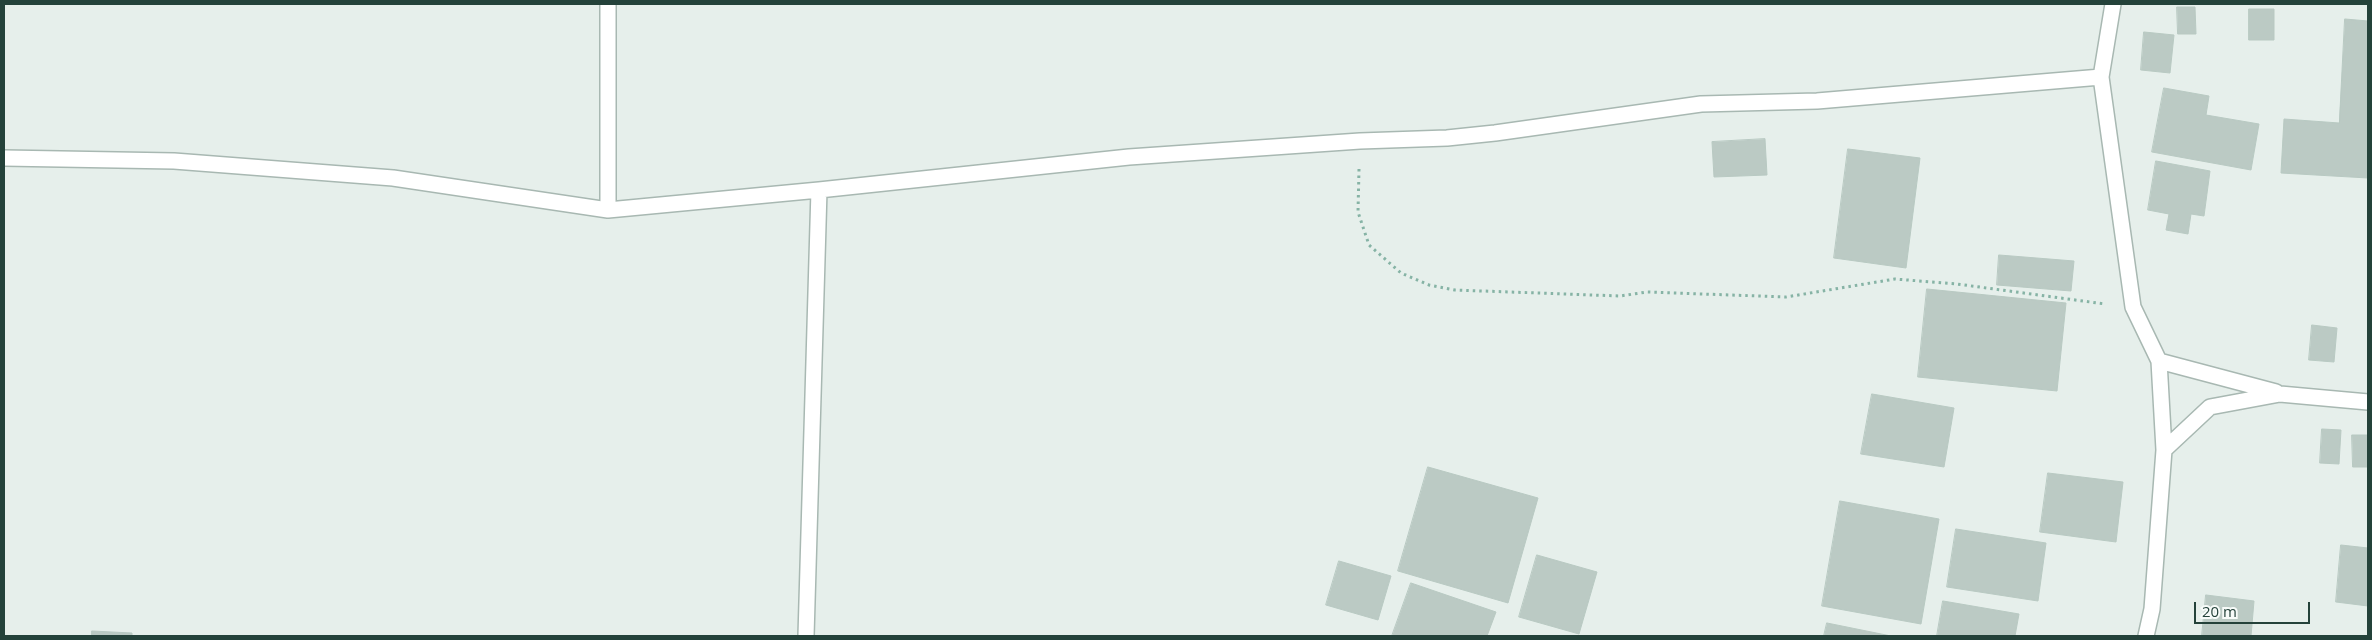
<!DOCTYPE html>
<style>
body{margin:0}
#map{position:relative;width:2372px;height:640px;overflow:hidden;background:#e6efeb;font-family:"Open Sans",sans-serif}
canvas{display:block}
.frame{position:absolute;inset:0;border:5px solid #24423a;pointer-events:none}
.scale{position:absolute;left:2194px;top:602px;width:116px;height:22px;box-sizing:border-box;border:2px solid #24423a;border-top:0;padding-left:6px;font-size:15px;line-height:18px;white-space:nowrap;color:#24423a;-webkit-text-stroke:4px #f7fbf9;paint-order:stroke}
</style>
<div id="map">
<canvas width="2372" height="640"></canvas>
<div class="frame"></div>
<div class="scale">20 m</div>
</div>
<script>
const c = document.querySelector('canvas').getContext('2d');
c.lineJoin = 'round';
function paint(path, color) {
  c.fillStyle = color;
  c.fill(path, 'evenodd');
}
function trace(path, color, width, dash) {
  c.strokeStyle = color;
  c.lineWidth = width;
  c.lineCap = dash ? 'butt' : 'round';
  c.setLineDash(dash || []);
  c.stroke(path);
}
const building = new Path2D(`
 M2177 7H2195L2196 34H2178Z
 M2249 9H2274V40H2249Z
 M2345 19 2368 21V178L2281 173 2284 119 2339 123Z
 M2144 32 2174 35 2170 73 2141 70Z
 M2164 88 2209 96 2206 115 2259 124 2251 170 2152 152Z
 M1765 139 1767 175 1714 177 1712 142Z
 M1848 149 1920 158 1906 268 1834 258Z
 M2156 161 2210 171 2204 216 2191 214 2188 234 2166 230 2169 214 2148 210Z
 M1999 255 2074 261 2071 291 1997 285Z
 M1927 289 2066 303 2057 391 1918 377Z
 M2312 325 2337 328 2334 362 2309 360Z
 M1872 394 1954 408 1944 467 1861 454Z
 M2322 429 2341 430 2339 464 2320 463Z
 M2352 435H2368V467H2353Z
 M1428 467 1538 498 1508 603 1398 571Z
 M2048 473 2123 482 2116 542 2040 532Z
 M1840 501 1939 519 1921 624 1822 606Z
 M1956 529 2046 543 2038 601 1947 587Z
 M2341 545 2368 548V606L2336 602Z
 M1537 555 1597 572 1579 634 1519 617Z
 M1339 561 1391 576 1378 620 1326 605Z
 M1411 583 1496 612 1487 636H1392Z
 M2206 595 2254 601 2251 636H2202Z
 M1943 601 2019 614 2015 636H1937Z
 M1827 623 1891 636H1824Z
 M92 631 132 633V636H92Z`);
paint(building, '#bbcac4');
trace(building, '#b8c9c2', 1);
const minor = new Path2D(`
 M2113 4 2101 77 2133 307 2159 361 2164 450 2152 609 2146 636
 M4 158 174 161 393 178 608 210 819 190 1129 157 1360 141 1447 138 1495 133 1701 104 1817 101 2101 77
 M608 210V4
 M2159 361 2276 392
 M2164 450 2210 407 2280 394 2368 402
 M806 636 819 190`);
trace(minor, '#a8b8b2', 18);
trace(new Path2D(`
 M1359 169 1358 212 1369 245 1401 273 1429 285 1455 290 1620 296 1647 292 1786 297 1895 279 1957 284 2105 304`), '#86b3a5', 3, [2.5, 4]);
trace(minor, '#fff', 15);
</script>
